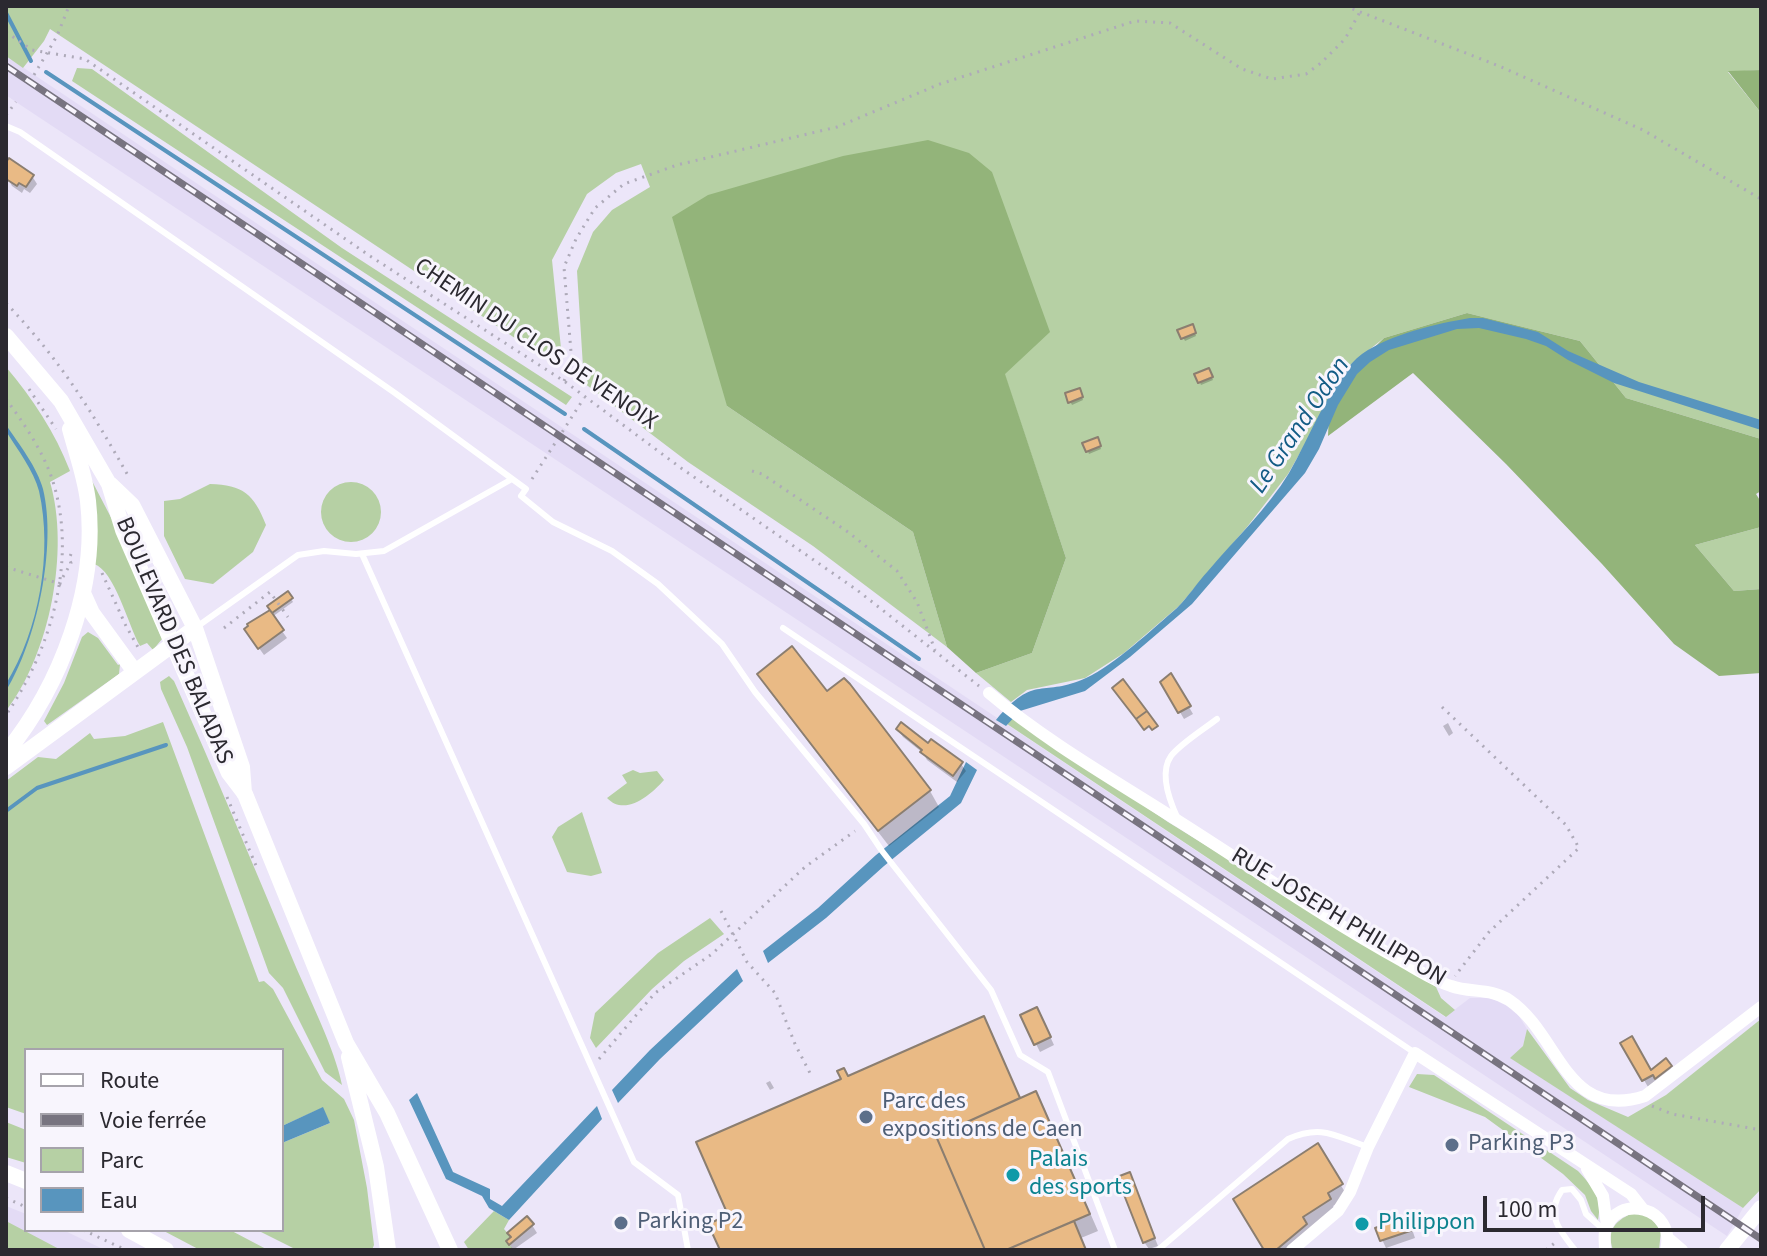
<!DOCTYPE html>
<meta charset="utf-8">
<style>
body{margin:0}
#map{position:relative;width:1767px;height:1256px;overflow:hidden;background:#ece6f9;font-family:"Source Sans 3",sans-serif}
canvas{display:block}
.frame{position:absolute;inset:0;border:8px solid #2b2930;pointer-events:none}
.legend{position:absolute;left:24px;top:1048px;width:260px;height:184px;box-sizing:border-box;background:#f8f5fd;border:2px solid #a6a3ab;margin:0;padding:10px 14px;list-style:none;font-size:24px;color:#2b2930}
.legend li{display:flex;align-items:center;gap:16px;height:40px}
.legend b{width:40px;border:2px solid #a6a3ab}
.scale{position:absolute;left:1483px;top:1196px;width:222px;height:36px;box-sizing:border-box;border:4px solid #2b2930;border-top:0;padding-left:10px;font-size:24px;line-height:28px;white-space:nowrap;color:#2b2930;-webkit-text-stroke:6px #f8f5fd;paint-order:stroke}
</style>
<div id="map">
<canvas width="1767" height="1256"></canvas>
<div class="frame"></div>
<ul class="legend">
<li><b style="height:10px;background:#fff"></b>Route</li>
<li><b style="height:10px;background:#787480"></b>Voie ferrée</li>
<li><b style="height:22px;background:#b6d0a4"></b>Parc</li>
<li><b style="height:22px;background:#5895be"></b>Eau</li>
</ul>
<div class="scale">100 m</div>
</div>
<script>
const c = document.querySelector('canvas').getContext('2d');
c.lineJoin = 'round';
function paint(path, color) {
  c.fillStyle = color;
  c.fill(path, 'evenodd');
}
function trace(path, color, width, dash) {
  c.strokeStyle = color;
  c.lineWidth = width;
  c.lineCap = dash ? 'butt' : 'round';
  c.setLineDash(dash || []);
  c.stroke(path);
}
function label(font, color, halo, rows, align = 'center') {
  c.font = font + ' "Source Sans 3",sans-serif';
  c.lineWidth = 6;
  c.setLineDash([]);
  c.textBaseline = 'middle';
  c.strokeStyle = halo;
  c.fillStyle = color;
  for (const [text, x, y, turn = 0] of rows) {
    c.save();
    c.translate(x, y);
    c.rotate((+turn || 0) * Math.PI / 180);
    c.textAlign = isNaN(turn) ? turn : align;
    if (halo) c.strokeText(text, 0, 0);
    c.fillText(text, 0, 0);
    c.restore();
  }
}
paint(new Path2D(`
 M6 56 1445 1017 1470 998H1491L1507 1006 1519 1016 1527 1029 1523 1046 1511 1058 1743 1208 1727 1236 16 102 6 95Z
 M6 1206 26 1214V1230H63L105 1250H6Z`), '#e3dbf5');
paint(new Path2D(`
 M6 6H1761V70L1728 72 1761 113V439L1626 398 1580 341 1467 313 1384 338 1350 365 1288 474 1247 527 1179 606 1124 653 1085 678 1027 690 1011 702 976 673 1032 653 1066 558 1004 373 727 406 913 532 947 647 813 546 688 462 584 383 577 271 593 232 612 210 650 187 641 164 616 173 587 194 552 260 562 358 557 366 50 29 44 41 23 68 6 56Z
 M77 68 92 69 342 248 572 397 566 405 72 81Z
 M6 367C33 399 55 432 70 471L50 482C70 550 50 654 6 711Z
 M92 481 117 529 162 639 153 650 147 643 140 646C128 625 115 571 94 564Z
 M321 512a30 30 0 1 1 60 0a30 30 0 1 1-60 0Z
 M210 484C243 485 254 494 266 525L253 552 213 584 185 579 164 536V501L180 499Z
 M1761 527V589L1734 591 1695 545Z
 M88 632 98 638 118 665 120 664 119 674 47 725 44 721 64 683 82 637Z
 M169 676 174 681C215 773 254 867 293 960 308 996 335 1049 342 1085L325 1072 283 988 269 973 187 747 161 689 160 682Z
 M1013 716 1168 822 1436 987 1441 998 1455 1010 1446 1017 1007 724Z
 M163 722 259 982 264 981 273 989 322 1080 344 1099 354 1120 367 1188 374 1245 372 1250H297L257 1230H282V1143L330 1123 322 1108 282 1126V1050H26V1114L6 1107V781L38 757 56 759 90 733 94 739 125 736Z
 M633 770 640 773 657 771 664 780C651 795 625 817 607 798L627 783 622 775Z
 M582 812 602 873 591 876 567 872 552 837 558 827Z
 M710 918 724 934 684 961 652 989 596 1048 590 1038 595 1013 658 953Z
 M1761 1019V1189L1743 1208 1510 1058 1523 1046 1527 1029 1570 1088 1588 1100 1628 1117 1666 1095Z
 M1417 1074 1434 1075 1578 1171C1592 1186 1603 1198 1598 1220L1591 1211 1585 1195 1563 1174 1485 1117 1409 1087Z
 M6 1122 26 1130V1163L6 1157Z
 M494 1211 509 1220 504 1229 511 1237 506 1241 514 1250H469L464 1242Z
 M1635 1212 1651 1218 1661 1231 1659 1250H1613C1606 1229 1616 1220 1635 1212Z
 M6 1221 61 1250H6Z
 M162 1230H230L268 1250H200Z`), '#b6d0a4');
paint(new Path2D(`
 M1761 70V113L1728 71Z
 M928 140 969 153 992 172 1050 332 1005 374 1066 558 1032 653 976 673 947 647 913 532 727 406 672 217 708 195 843 156Z
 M1467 313 1580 341 1626 398 1761 439V491L1756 494 1761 502V527L1695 545 1734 591 1761 589V673L1719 676 1674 644 1602 564 1506 464 1413 373 1328 436 1330 391 1384 338Z`), '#93b47a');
paint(new Path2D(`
 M1470 318H1483L1538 332 1568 351 1639 382 1761 420V430L1614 383 1568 360 1546 346 1526 339 1479 328 1457 329 1389 350 1370 362 1357 374 1338 405 1319 449 1305 473 1192 604 1130 657 1085 691 1020 711 1006 726 996 720C1035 673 1043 698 1086 678 1116 664 1151 630 1177 608 1188 597 1197 583 1208 571 1235 539 1268 508 1289 473 1308 441 1334 374 1362 354 1391 334 1435 324 1470 318Z
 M6 425C19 444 37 467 43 489 57 547 37 640 6 691V684C39 630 53 553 39 491 34 471 17 449 6 431Z
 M966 762 977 770 961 803 884 866 826 918 768 963 763 951 818 908 876 855 950 796Z
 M737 969 743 981 660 1059 618 1103 612 1090 650 1050Z
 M417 1093 453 1172 490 1189V1199L502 1206 597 1106 602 1119 509 1220 489 1208 482 1196 446 1179 409 1100Z
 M323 1107 330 1123 282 1143V1126Z`), '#5895be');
paint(new Path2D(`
 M6 166 32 176 37 184 30 193 24 189 22 193 12 186 6 175Z
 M1192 326 1196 336 1185 341 1180 331Z
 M1208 370 1213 380 1201 385 1197 375Z
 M1079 390 1083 400 1072 405 1067 395Z
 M1097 439 1101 449 1089 454 1085 444Z
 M288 594 293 602 272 617 287 638 264 655 251 637Z
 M759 674 827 694 930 791 939 807 889 846 769 691Z
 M1163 683H1175L1193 714 1184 719Z
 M1448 723 1453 733 1449 736 1443 726Z
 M898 729 961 764 966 771 957 782 927 760 923 753 903 737Z
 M1041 1017 1054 1045 1040 1052 1036 1044Z
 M983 1019 1021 1100 1035 1093 1045 1110 1098 1231 1081 1238 1087 1250H722L731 1216 847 1078Z
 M1623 1044 1651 1073 1670 1067 1674 1075 1648 1087Z
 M770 1081 774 1088 770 1090 766 1083Z
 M1317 1146 1348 1197 1333 1206 1337 1212 1296 1250H1266Z
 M1133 1182 1158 1246 1149 1249 1144 1242Z
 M1359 1223 1366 1224 1367 1229 1361 1228Z
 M532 1225 537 1233 513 1250 508 1242Z
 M1411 1226 1415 1238 1386 1248 1377 1229Z`), '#0003');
trace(new Path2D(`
 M6 13 31 61
 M46 72 565 414
 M584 429 919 659
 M6 811 37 788 166 745`), '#5895be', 4);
const building = new Path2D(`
 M9 158 34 175 26 187 19 183 17 186 6 179V162Z
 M1193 324 1196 333 1181 339 1177 330Z
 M1209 368 1213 377 1198 383 1194 374Z
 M1080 388 1083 397 1068 403 1065 393Z
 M1098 437 1101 446 1086 452 1082 443Z
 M288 591 293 598 272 613 267 606Z
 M270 610 284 630 258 649 244 629 248 626 247 624Z
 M792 646 827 691 844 678 850 684 931 790 878 831 757 674Z
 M1171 673 1191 706 1178 713 1160 682Z
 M1123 679 1147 711 1136 719 1112 688Z
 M1147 711 1158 726 1152 730 1149 726 1144 730 1136 719Z
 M901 722 928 743 931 739 963 762 953 776 920 752 922 750 896 729Z
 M1037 1007 1051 1037 1034 1045 1020 1015Z
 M984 1016 1020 1098 936 1136 985 1250H720L708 1224 728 1215 696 1142 841 1079 837 1071 844 1068 848 1076Z
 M1632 1036 1651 1070 1666 1058 1672 1066 1655 1079 1653 1075 1642 1081 1620 1043Z
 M1036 1091 1090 1214 1006 1250H985L936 1136Z
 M1318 1143 1343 1184 1328 1193 1331 1199 1303 1217 1307 1224 1276 1250H1264L1233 1199Z
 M1130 1172 1155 1238 1143 1243 1117 1177Z
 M527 1216 534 1224 509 1245 506 1241 511 1237 507 1233Z
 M1408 1216 1413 1230 1380 1241 1375 1228Z
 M1074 1221 1086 1250H1006Z`);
paint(building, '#e9ba85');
trace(building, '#8b7e70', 2);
trace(new Path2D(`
 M1345 6 1499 66 1643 130 1761 199
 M6 32 32 50 85 59 370 256 564 381 681 468 857 590 979 686
 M34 75 57 36 69 6
 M6 115 16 102
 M6 303C61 361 91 410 130 479
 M564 381 572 364 564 267 576 239 595 208 624 184 677 165 837 127 940 84 1135 21 1170 23 1242 69 1272 79 1306 74 1321 63 1345 39 1360 12V6
 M29 389 56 429
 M6 399C25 425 45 454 54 485 77 563 50 651 6 715
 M752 471 762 474 848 532 897 571 917 602 935 650
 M532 479 584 398
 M6 567 67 586
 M102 573 126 626 139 649
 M59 584 71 563 69 559 73 549
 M224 628 270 592 288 617
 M1442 707 1566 825 1579 848 1489 932 1455 976
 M227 797 257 868
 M721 911 747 962 775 993 795 1044 811 1075
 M599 1059 655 993 712 954 805 867 855 831
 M1652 1106 1672 1114 1761 1130
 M6 1198 26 1207
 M83 1230 126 1250
 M1546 1250 1556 1242`), '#aeaab9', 3, [2, 6]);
trace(new Path2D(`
 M6 126 20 132 395 393 526 489 521 496 553 522 612 551 658 584 722 644 755 692 864 824 882 851 991 990 1020 1055 1048 1072 1115 1250
 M362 554 634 1162 678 1195 688 1250
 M198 626 298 555 324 551 356 554 384 551 512 479
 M783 628 1415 1053
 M1178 819C1170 802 1159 773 1171 756 1180 744 1204 729 1217 719
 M1158 1250 1288 1139C1322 1124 1335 1136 1368 1147
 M1575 1250C1559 1230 1545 1214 1562 1190L1572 1189 1581 1200 1586 1214 1605 1231`), '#fff', 6);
trace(new Path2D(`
 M989 693C1047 742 1116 781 1180 822 1254 869 1326 919 1402 961 1417 970 1434 981 1451 986 1470 993 1491 988 1509 1000 1560 1034 1565 1122 1645 1096L1761 1007
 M1587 1169 1603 1196 1607 1226
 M1668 1238 1682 1250
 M1292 1250 1338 1211 1350 1192 1368 1147 1415 1053 1631 1194 1642 1208
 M1605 1250C1605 1244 1604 1237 1605 1231 1616 1192 1677 1207 1666 1250`), '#fff', 12);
trace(new Path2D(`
 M6 336 61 401 109 484 123 530 229 773 245 794 346 1043 387 1113 450 1250
 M110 484 132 505 195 628 242 767 244 793
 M83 593 92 613 135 672
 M6 753C61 685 98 588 88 501 85 476 76 452 70 429
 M6 767 195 628
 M349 1057 376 1167 388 1250
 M6 1173 26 1181
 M129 1230 166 1250
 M1727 1250 1761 1208`), '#fff', 16);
const rail = new Path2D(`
 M6 66 1761 1239`);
trace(rail, '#787480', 7);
trace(rail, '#f8f5fd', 4, [12]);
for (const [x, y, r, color] of [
 [866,1117,8,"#5c6f8a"],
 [1452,1145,8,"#5c6f8a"],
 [1013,1175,8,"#0f9aa8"],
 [621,1223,8,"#5c6f8a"],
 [1362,1224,8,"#0f9aa8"]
]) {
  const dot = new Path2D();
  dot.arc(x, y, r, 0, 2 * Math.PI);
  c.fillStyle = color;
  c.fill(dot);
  trace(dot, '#f8f5fd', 3);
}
label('24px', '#2b2930', '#f8f5fd', [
 ["CHEMIN DU CLOS DE VENOIX",535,345,34],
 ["BOULEVARD DES BALADAS",173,641,67],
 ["RUE JOSEPH PHILIPPON",1338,918,31]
]);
label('24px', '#4e5e75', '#f8f5fd', [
 ["Parc des",882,1103],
 ["expositions de Caen",882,1131],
 ["Parking P3",1468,1145],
 ["Parking P2",637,1223]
], 'left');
label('24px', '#0d838f', '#f8f5fd', [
 ["Palais",1029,1161],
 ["des sports",1029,1189],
 ["Philippon",1378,1224]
], 'left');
label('italic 26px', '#135c85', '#f8f5fd', [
 ["Le Grand Odon",1301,426,-56]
]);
</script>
